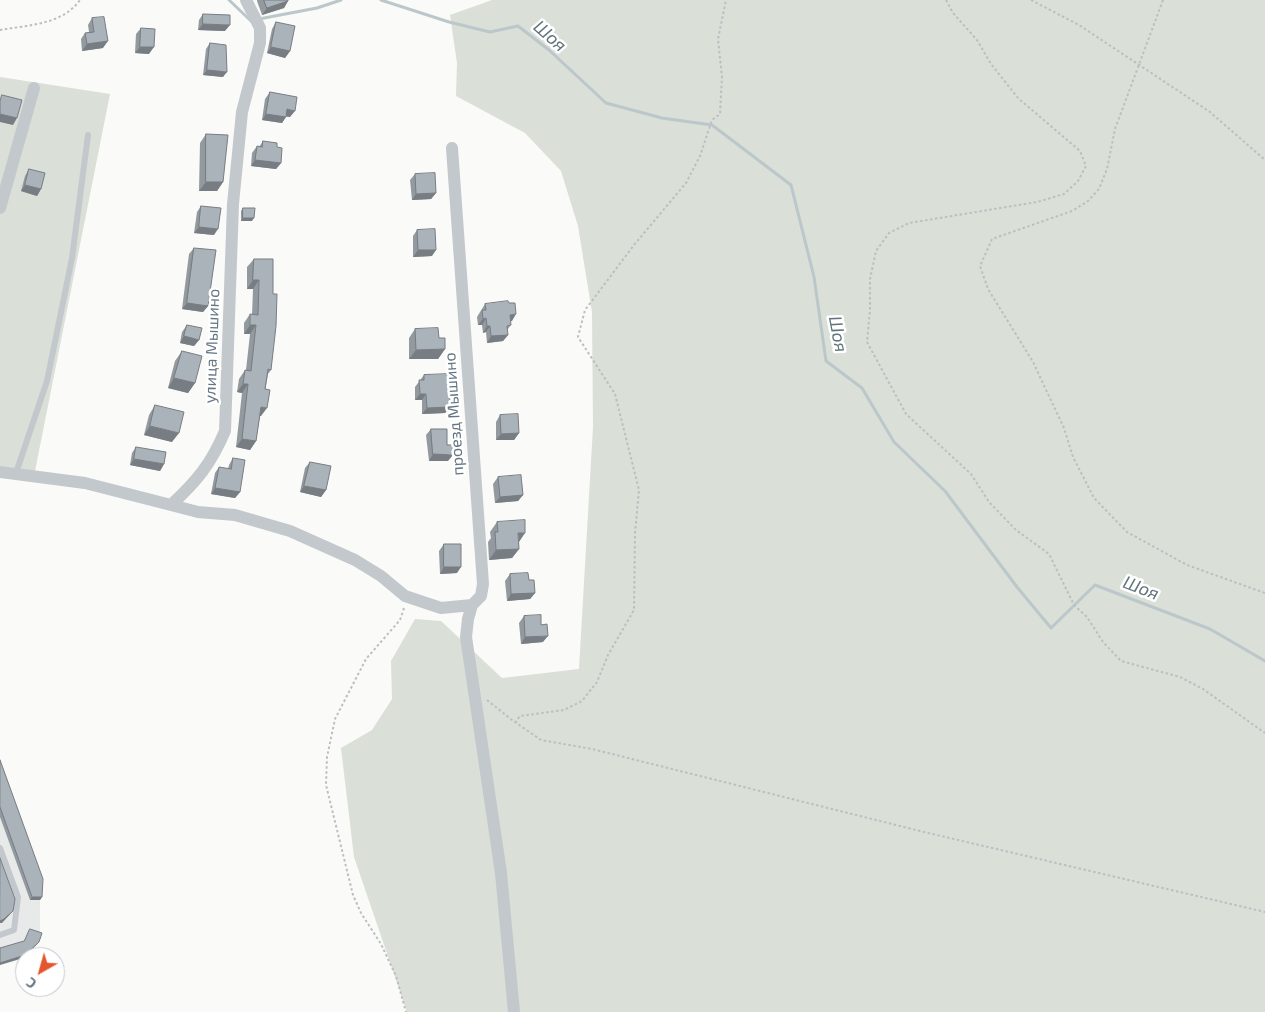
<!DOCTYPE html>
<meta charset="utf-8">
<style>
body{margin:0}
#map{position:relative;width:1265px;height:1012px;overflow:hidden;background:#fafaf8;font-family:"Exo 2",sans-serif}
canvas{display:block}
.north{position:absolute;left:15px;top:947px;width:50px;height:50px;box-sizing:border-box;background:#fff;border:1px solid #c1c8cd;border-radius:50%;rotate:218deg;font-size:14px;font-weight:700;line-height:20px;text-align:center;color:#657683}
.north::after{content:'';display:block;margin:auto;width:18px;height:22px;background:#e4572e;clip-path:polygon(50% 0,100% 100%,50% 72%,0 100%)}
</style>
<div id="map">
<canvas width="1265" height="1012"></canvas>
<div class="north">С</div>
</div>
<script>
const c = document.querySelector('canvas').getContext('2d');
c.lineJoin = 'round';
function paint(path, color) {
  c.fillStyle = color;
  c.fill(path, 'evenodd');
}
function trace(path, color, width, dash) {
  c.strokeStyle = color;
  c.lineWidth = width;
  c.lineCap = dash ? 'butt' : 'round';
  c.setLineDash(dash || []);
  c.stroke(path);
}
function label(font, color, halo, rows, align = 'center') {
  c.font = font + ' "Exo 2",sans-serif';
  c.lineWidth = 5;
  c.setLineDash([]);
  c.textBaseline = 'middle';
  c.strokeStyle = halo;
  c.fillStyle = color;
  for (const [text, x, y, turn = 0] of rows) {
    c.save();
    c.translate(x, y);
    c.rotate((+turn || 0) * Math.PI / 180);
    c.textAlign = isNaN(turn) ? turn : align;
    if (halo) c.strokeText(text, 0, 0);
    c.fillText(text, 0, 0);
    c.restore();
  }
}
paint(new Path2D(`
 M0 769 40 882V936L37 945 23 959 0 965Z`), '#e8e9e9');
paint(new Path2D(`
 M492 0H1265V1012H407L354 857 341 748 372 730 392 699 391 661 415 619 441 621 502 678 579 669 593 427 592 312 578 226 561 171 525 133 456 96 457 63 450 15Z
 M0 77 110 94 35 471 0 466Z`), '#dadfd7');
trace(new Path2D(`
 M229 0 251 21
 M381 0 449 22 490 32 518 26 549 50 606 103 662 118 712 125 791 185 814 277 826 361 862 388 894 442 945 491 1017 587 1051 628 1095 585 1210 629 1265 661
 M259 19 317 8 341 0`), '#bbc7cb', 3);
trace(new Path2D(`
 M946 0 953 13 977 40 991 64 1018 98 1080 151 1086 166 1078 181 1064 194 1037 202 909 223 889 233 876 251 870 279V310L867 342 906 414 971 474 989 502 1016 530 1049 554 1074 605 1087 617 1103 642 1121 661 1180 677 1203 689 1265 733
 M1031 0 1079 25 1210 112 1265 160
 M1163 0 1115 129 1107 169 1099 189 1088 201 1072 211 992 239 980 266 988 289 1033 362 1064 428 1073 457 1094 498 1127 532 1187 565 1265 593
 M0 30C28 25 62 25 80 0
 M404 608 400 620 366 659 335 719 327 757 326 785 353 895 361 913 381 944 396 976 406 1012
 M487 700 512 720 541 740 592 749 924 832 1265 912
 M515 723 520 716 564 710 582 701 597 682 608 655 634 610 635 533 639 490 615 394 578 337 585 310 634 245 686 183 700 156 712 120 720 114 722 77 718 39 726 0`), '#bbbfc2', 2, [2.5, 2.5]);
trace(new Path2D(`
 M16 473 47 381 72 258 88 135
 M0 848 18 897 14 930 0 935`), '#c3c8cc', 6);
trace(new Path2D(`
 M0 208 34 88
 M0 472 85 483 171 505C197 481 211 464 225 431L233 204 242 112 260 43V28L246 0
 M171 505 198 512 235 515 290 531 355 560 381 576 405 596 441 608 472 605 481 596 483 584 452 148
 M472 605 468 619 466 637 501 873 514 1012`), '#c3c8cc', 12);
paint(new Path2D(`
 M257 0H288V1L284 8 262 15 257 1Z
 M203 14 225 31 198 30 199 20Z
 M92 18 103 48 82 51 81 39 85 33 89 32 88 25Z
 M276 22 290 51 285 58 267 53 272 29Z
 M141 28 149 54 135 53 136 34Z
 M210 43 223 77 203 75 206 49Z
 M270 92 290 117 286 116 282 123 262 120 265 99Z
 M206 134 223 182 217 191H199L200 143Z
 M263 141 277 147 281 163 276 169 251 166 252 153 257 146 259 147Z
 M29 169 41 189 37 196 21 191 25 176Z
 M415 174 436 193 431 199 412 200 410 180Z
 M201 206 214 235 194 233 197 212Z
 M243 208 252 221H241V211Z
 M417 230 432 256 413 257V236Z
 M194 248 208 306 203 312 182 309 189 254Z
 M254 259H273L271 370 268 374 261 416H260L256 441 250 450 236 447 242 393 237 392 239 379 245 370H246L250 334H244V323L250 314 252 315 253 289H247V267Z
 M485 304 512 321H510L511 325 507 330 508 335 503 341 487 343 486 332 483 333 482 325H478L477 317Z
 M187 325 199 340 194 346 180 343 182 332Z
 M415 329 439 338 445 349 438 359H409V338Z
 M182 351 195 383 188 393 168 388 175 361Z
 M424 375 450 407 445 413 422 414V400H415V387Z
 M155 405 172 442 144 435 149 415Z
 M500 415 519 433 514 440H496V422Z
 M431 429 447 445 448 461H429L426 435Z
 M136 447 164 464 160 471 130 465 132 453Z
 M233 458 240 492 235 498 211 494 215 473 219 467 228 469 229 465Z
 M310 462 326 490 321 497 300 492 305 468Z
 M498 477 523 495 518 501 495 503 493 484Z
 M497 522 519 542V549L512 558 489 560 488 542 491 538 490 532Z
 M444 544 457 573 440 574 439 551Z
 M510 574 529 580 535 593 530 599 507 601 505 581Z
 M524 616 543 642 521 644 519 623Z
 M0 760 42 897 40 900H30L0 817Z`), '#929a9f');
paint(new Path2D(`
 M288 1 284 8 262 15 267 8Z
 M203 24 230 25 225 31 198 30Z
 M108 41 103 48 82 51 87 44Z
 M140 47H154L149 54 135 53Z
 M271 47 290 51 285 58 267 53Z
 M207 70 227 72 223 77 203 75Z
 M287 109 295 111 290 117 283 116Z
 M0 114 17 118 13 125 0 122Z
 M266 114 286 117 282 123 262 120Z
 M255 160 281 163 276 169 251 166Z
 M206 182H223L217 191H199Z
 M25 185 41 189 37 196 21 191Z
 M436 193 431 199 412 200 416 194Z
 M243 218H254L252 221H241Z
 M199 227 218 229 214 235 194 233Z
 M418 250H436L432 256 413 257Z
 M253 280H259L253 289H247Z
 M187 303 208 306 203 312 182 309Z
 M516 314 512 321H506L510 315Z
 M486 318 482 325H478L483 319Z
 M250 325H256L250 334H244Z
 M487 326H490L486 332 483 333Z
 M508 335 503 341 487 343 491 336Z
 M184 336 199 340 194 346 180 343Z
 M445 349 438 359H409L416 350Z
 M174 378 195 383 188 393 168 388Z
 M243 384H248L242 393 237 392Z
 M420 394H426L422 400H415Z
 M261 407 267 408 261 416 255 415Z
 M450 407 445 413 422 414 427 408Z
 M150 426 179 433 172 442 144 435Z
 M519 433 514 440H496L501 434Z
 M242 439 256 441 250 450 236 447Z
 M433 454 453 455 448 461H429Z
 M134 459 164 464 160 471 130 465Z
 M304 486 326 490 321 497 300 492Z
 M215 488 240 492 235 498 211 494Z
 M523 495 518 501 495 503 500 497Z
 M518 533H525L519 542Z
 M519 549 512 558 489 560 496 550Z
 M444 567H461L457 573 440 574Z
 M535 593 530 599 507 601 511 594Z
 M548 636 543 642 521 644 525 637Z
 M32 897H42L40 900H30Z
 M13 911 2 923H0V921Z
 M39 942 23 958 0 965V963Z`), '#777d82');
const building = new Path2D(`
 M264 0H288V1L267 8Z
 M203 14 230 15V25L203 24Z
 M104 17 108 41 87 44 85 33 94 32 92 18Z
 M276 22 295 26 290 51 271 47Z
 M141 28 155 29 154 47H140Z
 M210 43 226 45 227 72 207 70Z
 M270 92 297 97 295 111 287 109 286 117 266 114Z
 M2 95 22 100 17 118 0 114V102Z
 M206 134 228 135 223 182H206Z
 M263 141 277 143V147L282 148 281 163 255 160 257 146 262 147Z
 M29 169 45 173 41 189 25 185Z
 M435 173 436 193 416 194 415 174Z
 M201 206 221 208 218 229 199 227Z
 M243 208H255L254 218H243Z
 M435 229 436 250H418L417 230Z
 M194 248 216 250 208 306 187 303Z
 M254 259H273V294H277L276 326 271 370 268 369 265 389 270 390 267 408 261 407 256 441 242 439 248 384H243L245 370 251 371 256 325H250V314L258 315 259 280H253Z
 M508 301 509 303H515L516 314 510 315 511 325 507 326 508 335 491 336 490 326H487L486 318 483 319 482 310H486L485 304Z
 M187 325 202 328 199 340 184 336Z
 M438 328 439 338H445V349L416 350 415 329Z
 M182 351 202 356 195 383 174 378Z
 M449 374 450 407 427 408 426 394H420L419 380H424V375Z
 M155 405 184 412 179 433 150 426Z
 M518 414 519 433 501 434 500 415Z
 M431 429H447V445H453V455L433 454Z
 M136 447 166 452 164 464 134 459Z
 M233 458 245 460 240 492 215 488 219 467 231 469Z
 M310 462 331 466 326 490 304 486Z
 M521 475 523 495 500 497 498 477Z
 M525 520V533H518L519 549 496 550 495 532H498L497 522Z
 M444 544H461V567H444Z
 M528 573 529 580H534L535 593 511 594 510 574Z
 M541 615V625L547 624 548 636 525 637 524 616Z
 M0 760 43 879 42 897H32L0 807Z
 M0 858 15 899 13 911 4 919 0 921Z
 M30 929 42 933 39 942 25 955 0 963V948L24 941Z`);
paint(building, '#aab3b9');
trace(building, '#777d82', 1);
label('16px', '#657683', '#fff', [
 ["улица Мышино",212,346,-88],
 ["проезд Мышино",454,414,-94]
]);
label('italic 18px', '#60757c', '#fff', [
 ["Шоя",550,36,41],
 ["Шоя",838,334,79],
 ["Шоя",1141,588,21]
]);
</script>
